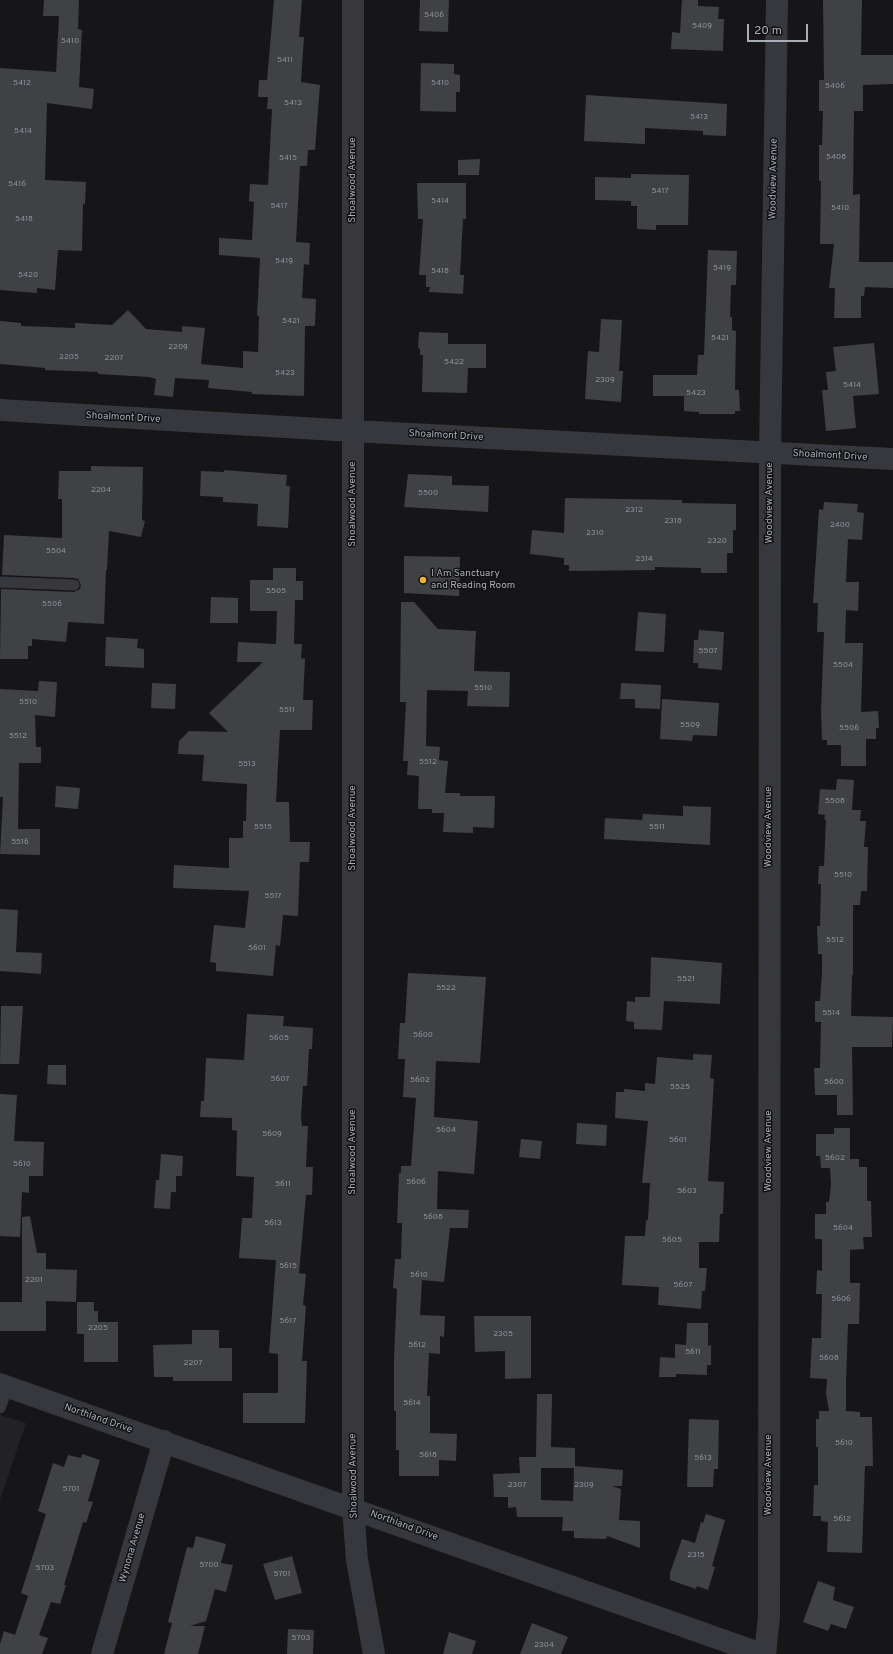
<!DOCTYPE html>
<style>
body{margin:0}
#map{position:relative;width:893px;height:1654px;overflow:hidden;background:#161618;font-family:Overpass,sans-serif}
canvas{display:block}
.scale{position:absolute;left:747px;top:24px;width:61px;height:18px;box-sizing:border-box;border:2px solid #a8adb8;border-top:0;padding-left:5px;font-size:12px;line-height:14px;white-space:nowrap;color:#a8adb8;-webkit-text-stroke:3px #111113;paint-order:stroke}
</style>
<div id="map">
<canvas width="893" height="1654"></canvas>
<div class="scale">20 m</div>
</div>
<script>
const c = document.querySelector('canvas').getContext('2d');
c.lineJoin = 'round';
function paint(path, color) {
  c.fillStyle = color;
  c.fill(path, 'evenodd');
}
function trace(path, color, width, dash) {
  c.strokeStyle = color;
  c.lineWidth = width;
  c.lineCap = dash ? 'butt' : 'round';
  c.setLineDash(dash || []);
  c.stroke(path);
}
function label(font, color, halo, rows, align = 'center') {
  c.font = font + ' Overpass,sans-serif';
  c.lineWidth = 3;
  c.setLineDash([]);
  c.textBaseline = 'middle';
  c.strokeStyle = halo;
  c.fillStyle = color;
  for (const [text, x, y, turn = 0] of rows) {
    c.save();
    c.translate(x, y);
    c.rotate((+turn || 0) * Math.PI / 180);
    c.textAlign = isNaN(turn) ? turn : align;
    if (halo) c.strokeText(text, 0, 0);
    c.fillText(text, 0, 0);
    c.restore();
  }
}
paint(new Path2D(`
 M0 1415 26 1423 0 1500Z`), '#222225');
paint(new Path2D(`
 M44 0H79L78 29 82 30 79 87 94 89 92 109 47 103 45 180 86 182 85 204H83L82 251 58 250 55 290 37 288V293L0 290V68L56 72 59 16H43Z
 M274 0H302L299 37H304L301 82 320 85 315 150H308L307 166H300L296 242 310 243 309 265 304 264 302 298 316 299 315 326H305L304 396 252 394V392L208 388 209 380 175 378 173 397 154 395 156 379 149 377 98 374V372L45 370V368L0 364V321L21 323V326L75 328V323L112 325 128 310 146 329 182 332V326L205 328 201 364 243 368V351L258 352 259 316H257L260 258 219 255V238L252 240 254 202 249 201 250 184 268 185 272 109H267L268 97H258L259 80H267Z
 M420 0H449L448 32 419 31Z
 M682 0H698V6L719 7 718 19H724L723 51 671 49 672 32 680 33Z
 M823 0H862L861 55H893V84L863 85V111H854L853 195 860 194 859 262H893V288L865 287 864 296H861V318H834L835 288H829L834 244H820L821 181H819V145H822L823 111H819V80H824Z
 M421 63 454 64V74L460 75V92H456V112L420 111Z
 M586 95 727 104 726 136 703 135V131L645 128V144L584 141Z
 M480 159 479 175H458V160Z
 M631 174 689 175 688 225H656V230L637 229V206H631V201L595 200V177L631 178Z
 M417 183H466V219H463L460 275H464L463 294 429 292 430 287H426V275H419L423 219H418Z
 M708 250 737 251 736 285H731L730 317H732V330L736 331 735 390H739L740 411H735V414H699V412L684 411V396H653V375H697L698 355H704Z
 M601 319 622 320 619 371H623L621 402 585 399 588 351 599 352Z
 M419 332 448 333V344H486V368H468L467 393 422 392 423 355H420V349L418 348Z
 M874 343 879 394 853 396 856 428 826 431 822 390H828L826 372 836 371 833 347Z
 M91 466 143 467 142 520 145 521 141 537 109 531 107 570H106L104 624 68 622 66 642 32 639V646H28V659H0L1 589 74 592 80 589 81 585 78 579 74 578 2 575 4 535 62 538V499H58L59 471H91Z
 M224 470 287 475 286 486H290L288 528 257 526 258 504 223 502V497L200 496 201 471 224 472Z
 M408 474 452 476V485L489 486 488 512 404 507Z
 M565 498 682 500V503L736 504V530H733V553H727V573H701V568L655 567V570L569 571V565H564V558L530 554 532 530 564 533Z
 M824 502 858 504 857 512 864 513 862 540 848 539 846 582H859L858 611 846 610 845 643H863L861 712 878 711 879 728H876V739H866V766H841V745H827V740H822L821 710 824 632H817L818 603H813L819 509 823 510Z
 M404 556 460 557 459 596 404 593Z
 M273 568H296V581H303V600H295L294 644H302L301 658 305 659 303 700H313L312 730H280L276 802H289L290 842H310L309 862H300L298 916 283 915 280 946 276 945 273 976 216 971V963L210 962 214 925 245 928 249 891 173 888 174 865 229 868V838H243V821H246L247 784 202 781 204 755 178 754 179 741 189 731 228 732 209 713 263 662H237L238 642 276 644 277 611H250V580H273Z
 M211 597 238 598V623H210Z
 M401 602H414L438 629 476 631 474 671 510 672 509 707 467 706 468 691 427 690 426 746 440 747 439 760 448 761 445 793H460V796H495L494 828 473 827V833L443 832 444 813H432V809H418L419 776 407 775 408 761H403L406 702H400Z
 M638 612 666 614 664 652 635 651Z
 M699 630 724 632 722 670 698 668V663H693L694 640H698Z
 M106 637 138 639 137 648 144 649V668L105 666Z
 M39 681 57 682 55 717 35 715 36 747H41V763H19L18 829H40V855L0 854 3 797H0V689L38 691Z
 M152 683 176 684 175 709 151 708Z
 M621 683 661 685 660 709 635 708V699H620Z
 M662 699 719 703 717 736 693 735 692 741 660 739Z
 M837 779 854 780 852 810H861L860 821H866L864 847H868L867 891H861L860 905H853V975H852L851 1016 893 1017 892 1047H852L853 1115H837V1095H815L814 1068H820L821 1022H815V1001H820L822 972V954H818L817 926H820L821 884H818L819 866H824L826 820 824 819 825 815 818 814 820 789 836 790Z
 M56 786 80 788 78 809 55 807Z
 M683 806 711 807 710 845 604 839 605 818 642 820 643 814 683 816Z
 M0 909 18 910 16 952 42 953 41 974 0 971Z
 M651 957 722 963 720 1004 664 1001 662 1030 634 1029V1022L626 1021 627 1001 635 1002V997H650Z
 M408 973 486 977 480 1063 436 1061 434 1117 478 1121 474 1174 438 1171 437 1209 469 1210 468 1228H450L444 1282 422 1280 420 1315 445 1316 444 1337 440 1336V1354L429 1353 427 1396H430V1433L457 1434 456 1461 439 1460V1476H399V1450H396V1411H394V1359L397 1289 393 1288 395 1259H401L402 1223H397L399 1173H401V1166H411L416 1098 403 1097 405 1059H398L400 1023H405Z
 M1 1006H23L19 1064H0Z
 M247 1014 284 1016 283 1026 313 1028 312 1049H309L307 1086H303L301 1117 302 1126H308L306 1167H313L312 1195H306L299 1273 306 1274 303 1305 306 1306 302 1361H307L305 1423H243V1393H278V1354L269 1353 276 1260 239 1258 242 1218H252L254 1177 236 1176 237 1131 232 1130V1118L200 1117 201 1101H204L206 1058 244 1060Z
 M693 1054 712 1055 710 1078 714 1079 708 1181 724 1182 723 1214H720L719 1242H699V1268H707L705 1291H702L701 1309 658 1305 659 1287 622 1285 625 1236H645L646 1220H648L650 1183H642L648 1121 615 1118 616 1092H624V1089L645 1091V1083L655 1084 657 1057 693 1060Z
 M48 1065H66V1085L47 1084Z
 M0 1094 17 1095 14 1141 44 1142 43 1176H29V1193L22 1192 20 1237 0 1236Z
 M577 1123 607 1125 606 1146 576 1144Z
 M834 1128H850V1159H859V1167H867V1201H871L872 1237H863L864 1249 850 1250V1283H860L859 1324H848L846 1383V1411L860 1412V1417H872L873 1466H865L862 1553 827 1552 828 1522 821 1521V1516H813L814 1485H818V1447H816V1419H819V1411H829L826 1393 827 1379 810 1378 812 1338H821L822 1294H816L817 1270 822 1271V1239H815V1214H826V1202H829L831 1184 830 1168H821L820 1156H816V1134H834Z
 M521 1139 542 1141 540 1159 519 1157Z
 M161 1154 183 1156 182 1176H176V1192H171L170 1209 154 1208 156 1180H159Z
 M30 1216 37 1253H46V1269L77 1270 76 1302 46 1301V1331H0V1302H22V1217Z
 M77 1302H94V1311H98V1322H118V1362H84V1334H77Z
 M474 1316H531V1378L505 1379V1351L475 1352Z
 M687 1323H708V1346L711 1345V1365H707V1375L676 1374V1377H659L660 1357 675 1358V1344L686 1345Z
 M192 1330H219V1348H232V1381H173V1377H154L153 1345 192 1344Z
 M537 1394H552L551 1447 575 1448V1466L623 1470 622 1486H612L621 1489 619 1520 640 1521V1548L607 1536 606 1539 574 1538V1531H562L563 1517H517L516 1507 508 1508V1497H494L493 1474 520 1473 519 1457H536ZM541 1468H574L573 1501 541 1500Z
 M689 1419 719 1420 718 1469H714L713 1487H687Z
 M82 1454 100 1460 88 1501 93 1502 86 1523 83 1522 64 1585H66L60 1604 51 1602 39 1635 48 1638 42 1654H0V1644L4 1631 15 1635 28 1596 21 1593 46 1514 38 1511 53 1463 64 1467 68 1455 81 1458Z
 M706 1514 725 1520 712 1566 715 1567 708 1590 697 1586 696 1589 670 1580V1573L682 1539 695 1543 701 1522 703 1523Z
 M196 1536 226 1544 221 1563 233 1565 226 1592 215 1589 206 1621 190 1626H205L198 1654H164L172 1623 168 1622 187 1547 193 1548Z
 M292 1556 302 1593 275 1600 263 1564Z
 M818 1581 835 1587 833 1600 854 1607 846 1629 831 1624 828 1631 803 1622Z
 M532 1623 568 1637 561 1654H520Z
 M288 1629 314 1630 313 1654H287Z
 M449 1632 476 1641 472 1654H443Z`), '#404145');
trace(new Path2D(`
 M0 582 74 585
 M0 1408 8 1387`), '#37383d', 11);
trace(new Path2D(`
 M353 0V1508L357 1560 374 1654
 M0 410 353 431 893 459
 M0 1384 762 1654
 M102 1654 164 1441
 M765 1654 769 1617 770 452 777 0`), '#37383d', 22);
for (const [x, y, r, color] of [
 [423,580,4,"#f2b134"]
]) {
  const dot = new Path2D();
  dot.arc(x, y, r, 0, 2 * Math.PI);
  c.fillStyle = color;
  c.fill(dot);
  trace(dot, '#111113', 1.5);
}
label('8px', '#8e929b', null, [
 ["5406",434,15],
 ["5409",702,26],
 ["5410",70,41],
 ["5411",285,60],
 ["5412",22,83],
 ["5410",440,83],
 ["5406",835,86],
 ["5413",293,103],
 ["5413",699,117],
 ["5414",23,131],
 ["5408",836,157],
 ["5415",288,158],
 ["5416",17,184],
 ["5417",660,191],
 ["5414",440,201],
 ["5417",279,206],
 ["5410",840,208],
 ["5418",24,219],
 ["5419",284,261],
 ["5419",722,268],
 ["5418",440,271],
 ["5420",28,275],
 ["5421",291,321],
 ["5421",720,338],
 ["2209",178,347],
 ["2205",69,357],
 ["2207",114,358],
 ["5422",454,362],
 ["5423",285,373],
 ["2309",605,380],
 ["5414",852,385],
 ["5423",696,393],
 ["2204",101,490],
 ["5500",428,493],
 ["2312",634,510],
 ["2318",673,521],
 ["2400",840,525],
 ["2310",595,533],
 ["2320",717,541],
 ["5504",56,551],
 ["2314",644,559],
 ["5505",276,591],
 ["5506",52,604],
 ["5507",708,651],
 ["5504",843,665],
 ["5510",483,688],
 ["5510",28,702],
 ["5511",287,710],
 ["5509",690,725],
 ["5506",849,728],
 ["5512",18,736],
 ["5512",428,762],
 ["5513",247,764],
 ["5508",835,801],
 ["5515",263,827],
 ["5511",657,827],
 ["5516",20,842],
 ["5510",843,875],
 ["5517",273,896],
 ["5512",835,940],
 ["5601",257,948],
 ["5521",686,979],
 ["5522",446,988],
 ["5514",831,1013],
 ["5600",423,1035],
 ["5605",279,1038],
 ["5607",280,1079],
 ["5602",420,1080],
 ["5600",834,1082],
 ["5525",680,1087],
 ["5604",446,1130],
 ["5609",272,1134],
 ["5601",678,1140],
 ["5602",835,1158],
 ["5610",22,1164],
 ["5606",416,1182],
 ["5611",283,1184],
 ["5603",687,1191],
 ["5608",433,1217],
 ["5613",273,1223],
 ["5604",843,1228],
 ["5605",672,1240],
 ["5615",288,1266],
 ["5610",419,1275],
 ["2201",34,1280],
 ["5607",683,1285],
 ["5606",841,1299],
 ["5617",288,1321],
 ["2205",98,1328],
 ["2305",503,1334],
 ["5612",417,1345],
 ["5611",693,1352],
 ["5608",829,1358],
 ["2207",193,1363],
 ["5614",412,1403],
 ["5610",844,1443],
 ["5618",428,1455],
 ["5613",703,1458],
 ["2307",517,1485],
 ["2309",584,1485],
 ["5701",71,1489],
 ["5612",842,1519],
 ["2315",696,1555],
 ["5700",209,1565],
 ["5703",45,1568],
 ["5701",282,1574],
 ["5703",301,1638],
 ["2304",544,1645]
]);
label('10px', '#a8adb8', '#111113', [
 ["Woodview Avenue",774,179,-89],
 ["Shoalwood Avenue",353,180,-90],
 ["Shoalmont Drive",123,418,3],
 ["Shoalmont Drive",446,436,3],
 ["Shoalmont Drive",830,456,3],
 ["Woodview Avenue",770,503,-90],
 ["Shoalwood Avenue",353,504,-90],
 ["Woodview Avenue",769,827,-90],
 ["Shoalwood Avenue",353,828,-90],
 ["Woodview Avenue",769,1151,-90],
 ["Shoalwood Avenue",353,1152,-90],
 ["Northland Drive",98,1419,19],
 ["Woodview Avenue",769,1475,-90],
 ["Shoalwood Avenue",354,1476,-91],
 ["Northland Drive",404,1526,20],
 ["Wynona Avenue",133,1548,-74]
]);
label('10px', '#a8adb8', '#111113', [
 ["I Am Sanctuary",431,574],
 ["and Reading Room",431,586]
], 'left');
</script>
